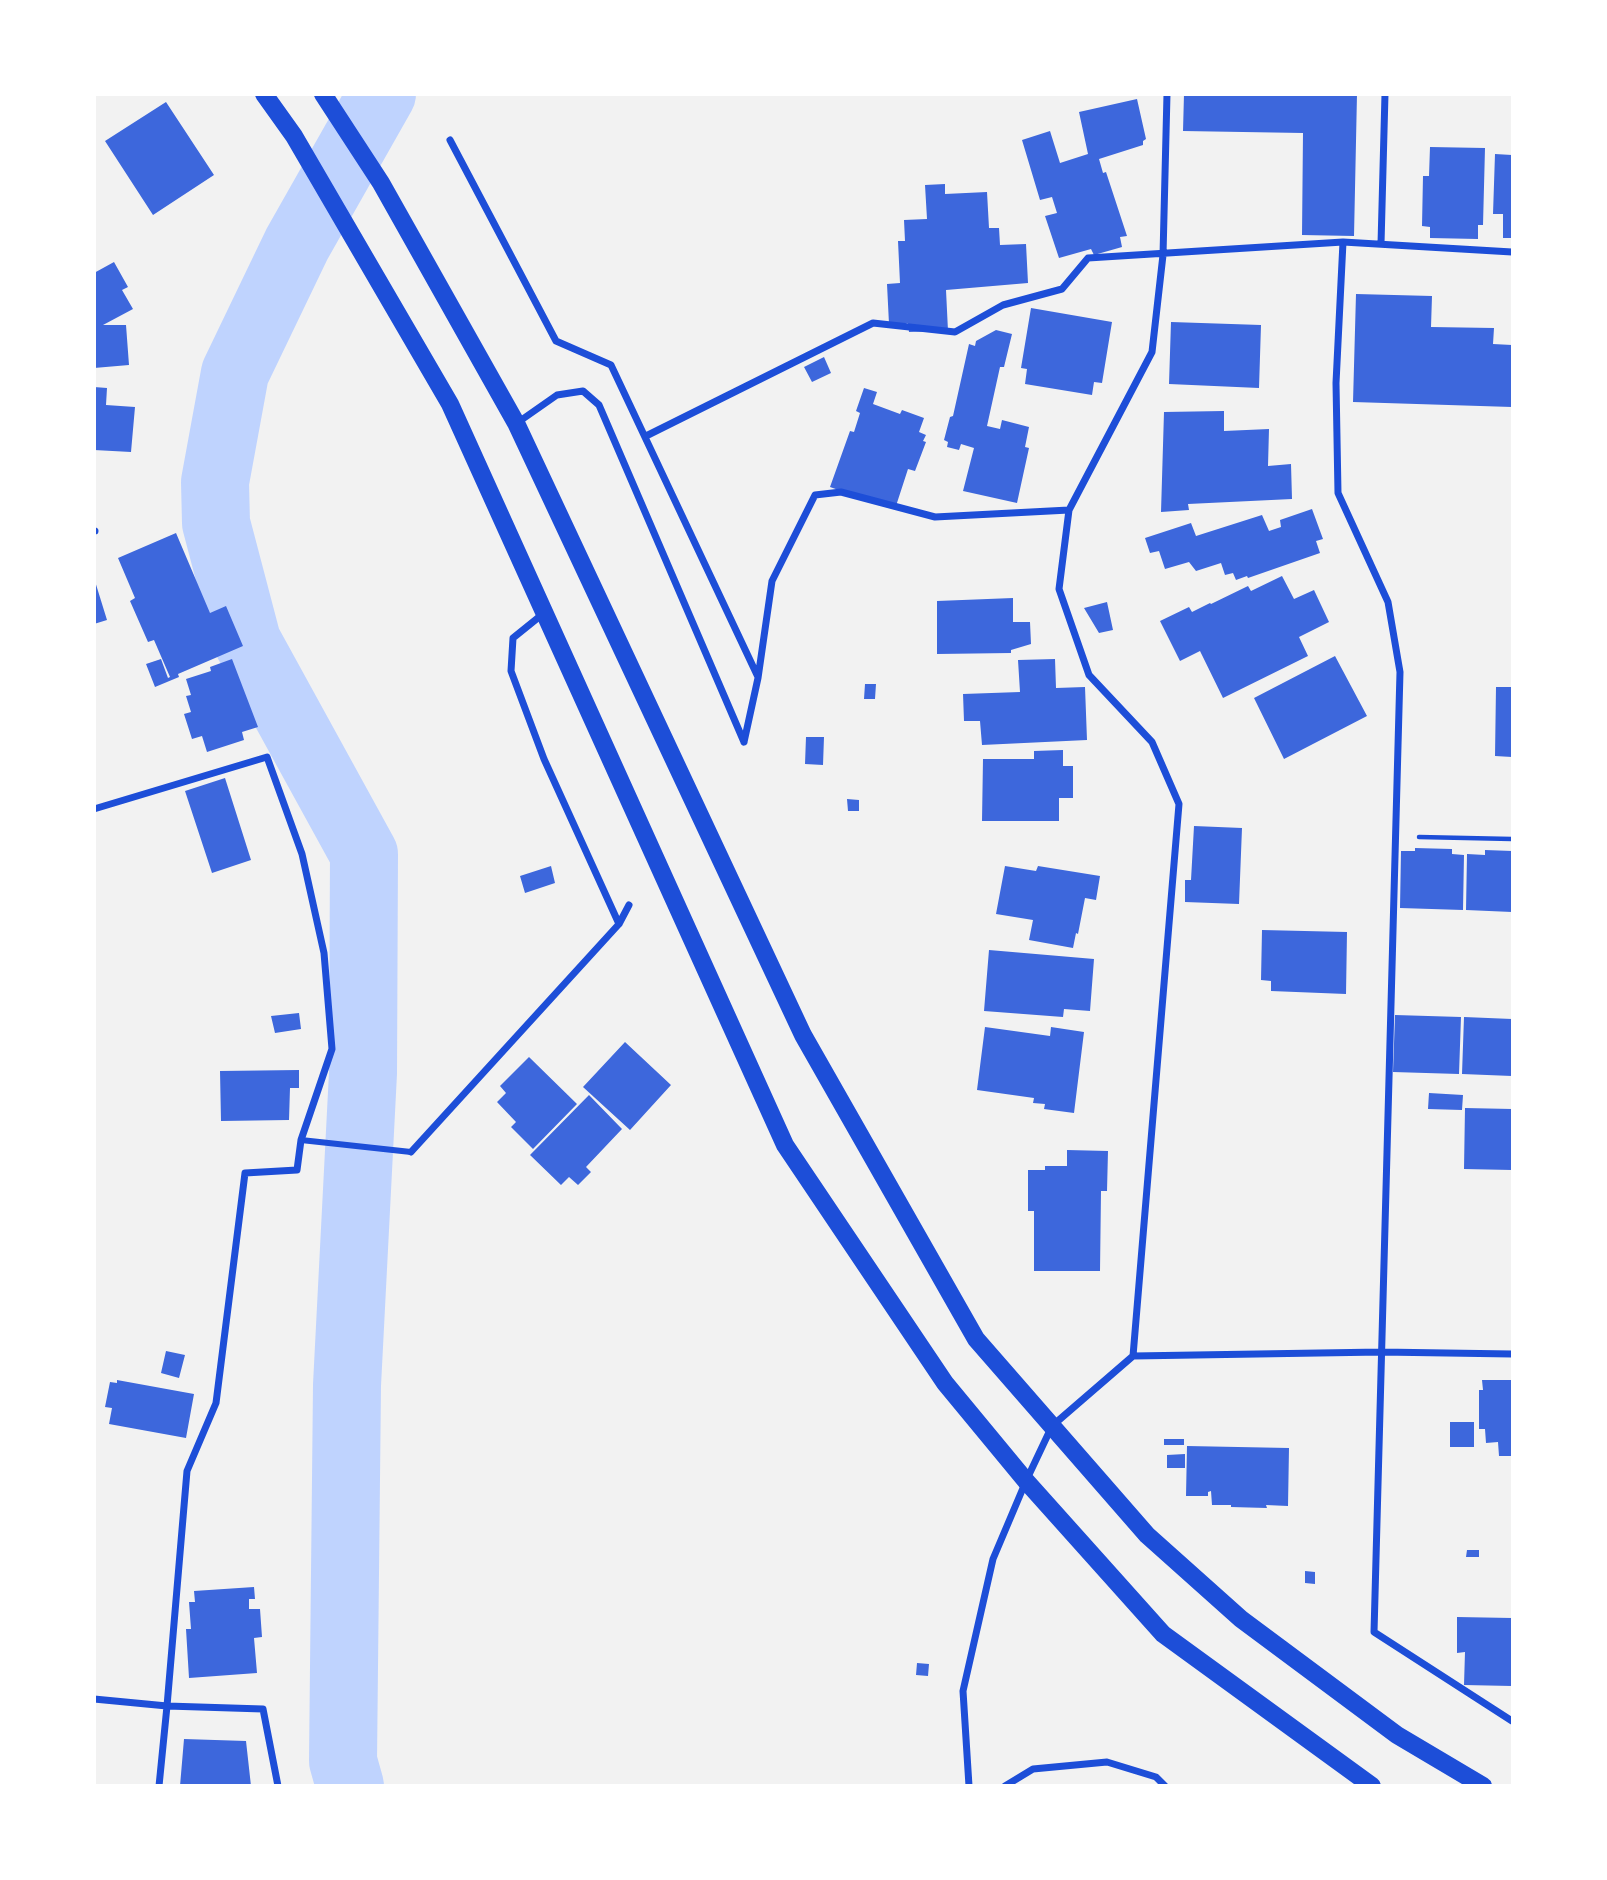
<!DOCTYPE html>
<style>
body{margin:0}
#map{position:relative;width:1607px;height:1880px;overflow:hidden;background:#f2f2f2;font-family:"Source Sans 3",sans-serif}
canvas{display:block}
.frame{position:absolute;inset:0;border:96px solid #fff;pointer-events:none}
</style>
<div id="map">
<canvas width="1607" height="1880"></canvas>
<div class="frame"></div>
</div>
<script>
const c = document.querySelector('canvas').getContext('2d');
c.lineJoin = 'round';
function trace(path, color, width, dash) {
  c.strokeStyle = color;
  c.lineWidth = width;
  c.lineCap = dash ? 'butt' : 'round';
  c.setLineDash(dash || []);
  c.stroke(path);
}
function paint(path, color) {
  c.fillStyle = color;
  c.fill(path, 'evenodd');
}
trace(new Path2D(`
 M350 1786 343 1761 347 1385 363 1073 364 854 247 641 216 523 215 482 235 373 297 244 382 94`), '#bfd3fe', 68);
paint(new Path2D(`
 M1184 94H1357L1354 236 1302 235 1303 133 1183 131Z
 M1137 99 1146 139 1143 141V145L1099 159 1103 173 1106 172 1127 236 1120 237 1122 247 1094 255 1091 249 1059 258 1045 216 1057 213 1052 197 1040 200 1022 140 1050 131 1060 163 1088 154 1079 112Z
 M166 102 214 175 153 215 105 141Z
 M1430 147 1485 148 1483 225H1478V239L1430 238V227L1422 226 1423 176H1429Z
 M1495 154 1512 155V238H1503V214H1493Z
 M945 184V194L987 192 989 228H999L1000 245 1026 244 1028 283 946 290 948 331 909 332 908 323 889 324 887 284 900 283 898 241H905L904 220 927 219 925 185Z
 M114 262 128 287 122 290 133 309 103 325H126L129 365 94 368V273Z
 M1356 294 1432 296 1431 327 1494 328 1493 344 1512 345V407L1353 402Z
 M1031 308 1112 322 1102 383 1094 382 1092 395 1025 384 1027 369 1021 368Z
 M1171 322 1261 325 1259 388 1169 384Z
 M996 330 1012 334 1004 367H1000L987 426 1000 429 1002 420 1029 427 1025 447 1029 448 1017 503 963 491 974 448 961 444 959 450 947 447 948 442 944 440 950 417 953 416 969 344 975 346 976 341Z
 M824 357 831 373 812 382 804 367Z
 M94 387 107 388 106 405 135 407 131 452 94 450Z
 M864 388 877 392 873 404 900 414 902 410 924 418 919 432 926 435 923 441 926 442 915 471 908 469 895 509 846 495 847 493 830 487 850 431 854 432 860 413 856 411Z
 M1224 411V431L1269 429 1268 466 1291 464 1292 499 1188 504 1189 510 1161 512 1164 412Z
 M1312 509 1323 539 1316 541 1320 553 1248 578 1247 576 1236 580 1233 573 1225 575 1221 563 1196 571 1189 562 1165 569 1159 551 1150 553 1145 538 1191 523 1196 536 1262 515 1269 531 1281 527 1280 520Z
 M176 533 210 613 226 606 243 646 178 674 179 677 155 687 146 664 161 659 168 678 170 677 154 640 148 642 130 601 135 598 118 558Z
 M1282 576 1294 599 1314 590 1329 622 1299 637 1308 656 1223 698 1200 651 1180 661 1160 621 1189 607 1192 612 1210 603 1211 604 1248 586 1251 591Z
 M94 578 107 620 94 624Z
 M1013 598V622H1030L1031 644 1011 650V653L937 654V601Z
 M1107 602 1113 630 1099 633 1084 608Z
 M1335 656 1367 716 1284 759 1254 698Z
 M232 659 258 727 242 732 244 740 207 752 202 736 192 739 184 714 191 712 186 696 191 695 186 679 211 671 210 667Z
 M1055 659 1056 688 1085 687 1087 740 982 745 980 721H964L963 694 1020 692 1018 660Z
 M865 684H876L875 699H864Z
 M1496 687H1512V757L1495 756Z
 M806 737H824L823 765 805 764Z
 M1063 750V766H1073V798H1059V821H982L983 759H1034V751Z
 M225 778 251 860 212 873 185 791Z
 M847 799 859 800V811H848Z
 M1194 826 1242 828 1239 904 1185 902V880H1191Z
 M1415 848 1452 849V854L1464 855 1463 910 1400 908 1401 851H1415Z
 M1485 850 1512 851V912L1466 910 1467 854 1485 855Z
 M551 866 555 883 525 893 520 876Z
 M1005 866 1036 871 1038 866 1100 876 1096 900 1085 898 1078 934 1076 933 1073 948 1029 940 1033 920 996 914Z
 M1262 930 1347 932 1346 994 1271 991V981L1261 980Z
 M989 950 1094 959 1090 1011 1064 1009 1063 1017 984 1011Z
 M299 1013 301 1029 275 1033 271 1016Z
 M1395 1015 1461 1017 1459 1074 1393 1072Z
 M1464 1017 1512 1019V1076L1462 1074Z
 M985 1027 1050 1036 1051 1027 1084 1032 1074 1113 1044 1109 1045 1104 1033 1103 1034 1098 977 1090Z
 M625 1042 671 1085 630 1130 583 1087Z
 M529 1057 577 1104 533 1149 511 1127 516 1122 497 1102 506 1093 500 1086Z
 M299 1070V1088H290L289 1120 221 1121 220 1071Z
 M1429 1093 1463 1095 1462 1110 1428 1109Z
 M589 1095 622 1129 586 1167 591 1172 578 1185 569 1177 561 1185 530 1155Z
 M1465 1108 1512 1109V1170L1464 1169Z
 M1067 1150 1108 1151 1107 1191H1101L1100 1271H1034V1211H1028V1170H1045V1166H1067Z
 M166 1351 185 1355 179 1378 161 1373Z
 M117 1380 194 1394 186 1438 109 1424 112 1408 105 1407 110 1382 117 1383Z
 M1482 1380H1512V1456H1499L1498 1442 1486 1443 1485 1429H1479V1390H1483Z
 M1450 1422H1474V1447H1450Z
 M1164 1439H1184V1445H1164Z
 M1187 1446 1289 1448 1288 1506 1266 1505 1267 1508 1231 1507V1505H1212L1211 1491 1208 1492V1496H1186Z
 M1185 1454V1468H1167V1455Z
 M1467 1550H1479V1557H1466Z
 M1305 1571 1315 1572V1584L1305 1583Z
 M254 1587 255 1599H249V1609H260L262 1637 254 1638 257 1673 189 1678 186 1629H191L189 1602H195L194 1591Z
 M1457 1617 1512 1618V1686L1464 1685 1465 1652 1457 1653Z
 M917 1663 929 1664 928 1676 916 1675Z
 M184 1739 246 1741 251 1786H180Z`), '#3d67dc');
trace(new Path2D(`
 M1419 837 1512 839`), '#1d4ed8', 4.5);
trace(new Path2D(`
 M301 1140 411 1152`), '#1d4ed8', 6);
trace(new Path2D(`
 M450 140 556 341 611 365 758 677
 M1343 242 1336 383 1338 493 1388 602 1400 672 1374 1632 1512 1721
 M1381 244 1385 94
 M517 423 557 395 583 391 599 405 744 742
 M646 436 873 323 955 332 1003 305 1062 289 1088 258 1343 242 1512 252
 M1069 510 1152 352 1163 255 1167 94
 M94 531H95
 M544 613 513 638 511 671 544 759 619 924
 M744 742 758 678 772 581 815 495 841 492 935 517 1069 510 1059 589 1089 675 1152 742 1179 804 1133 1356 1052 1426 1026 1481 993 1559 963 1691 969 1786
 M94 809 267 757 302 854 324 953 332 1049 301 1140 297 1170 245 1173 216 1403 187 1471 167 1706 263 1709 278 1786
 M411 1152 619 924 629 905
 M1133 1356 1381 1352 1512 1354
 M94 1699 167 1706 159 1786
 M1005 1786 1033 1769 1107 1762 1156 1777 1165 1786`), '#1d4ed8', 7);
trace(new Path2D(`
 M264 94 294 136 450 404 785 1145 945 1383 1026 1481 1163 1634 1372 1786
 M323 94 381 183 516 423 803 1035 976 1339 1147 1535 1241 1619 1397 1735 1483 1786`), '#1d4ed8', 18);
</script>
